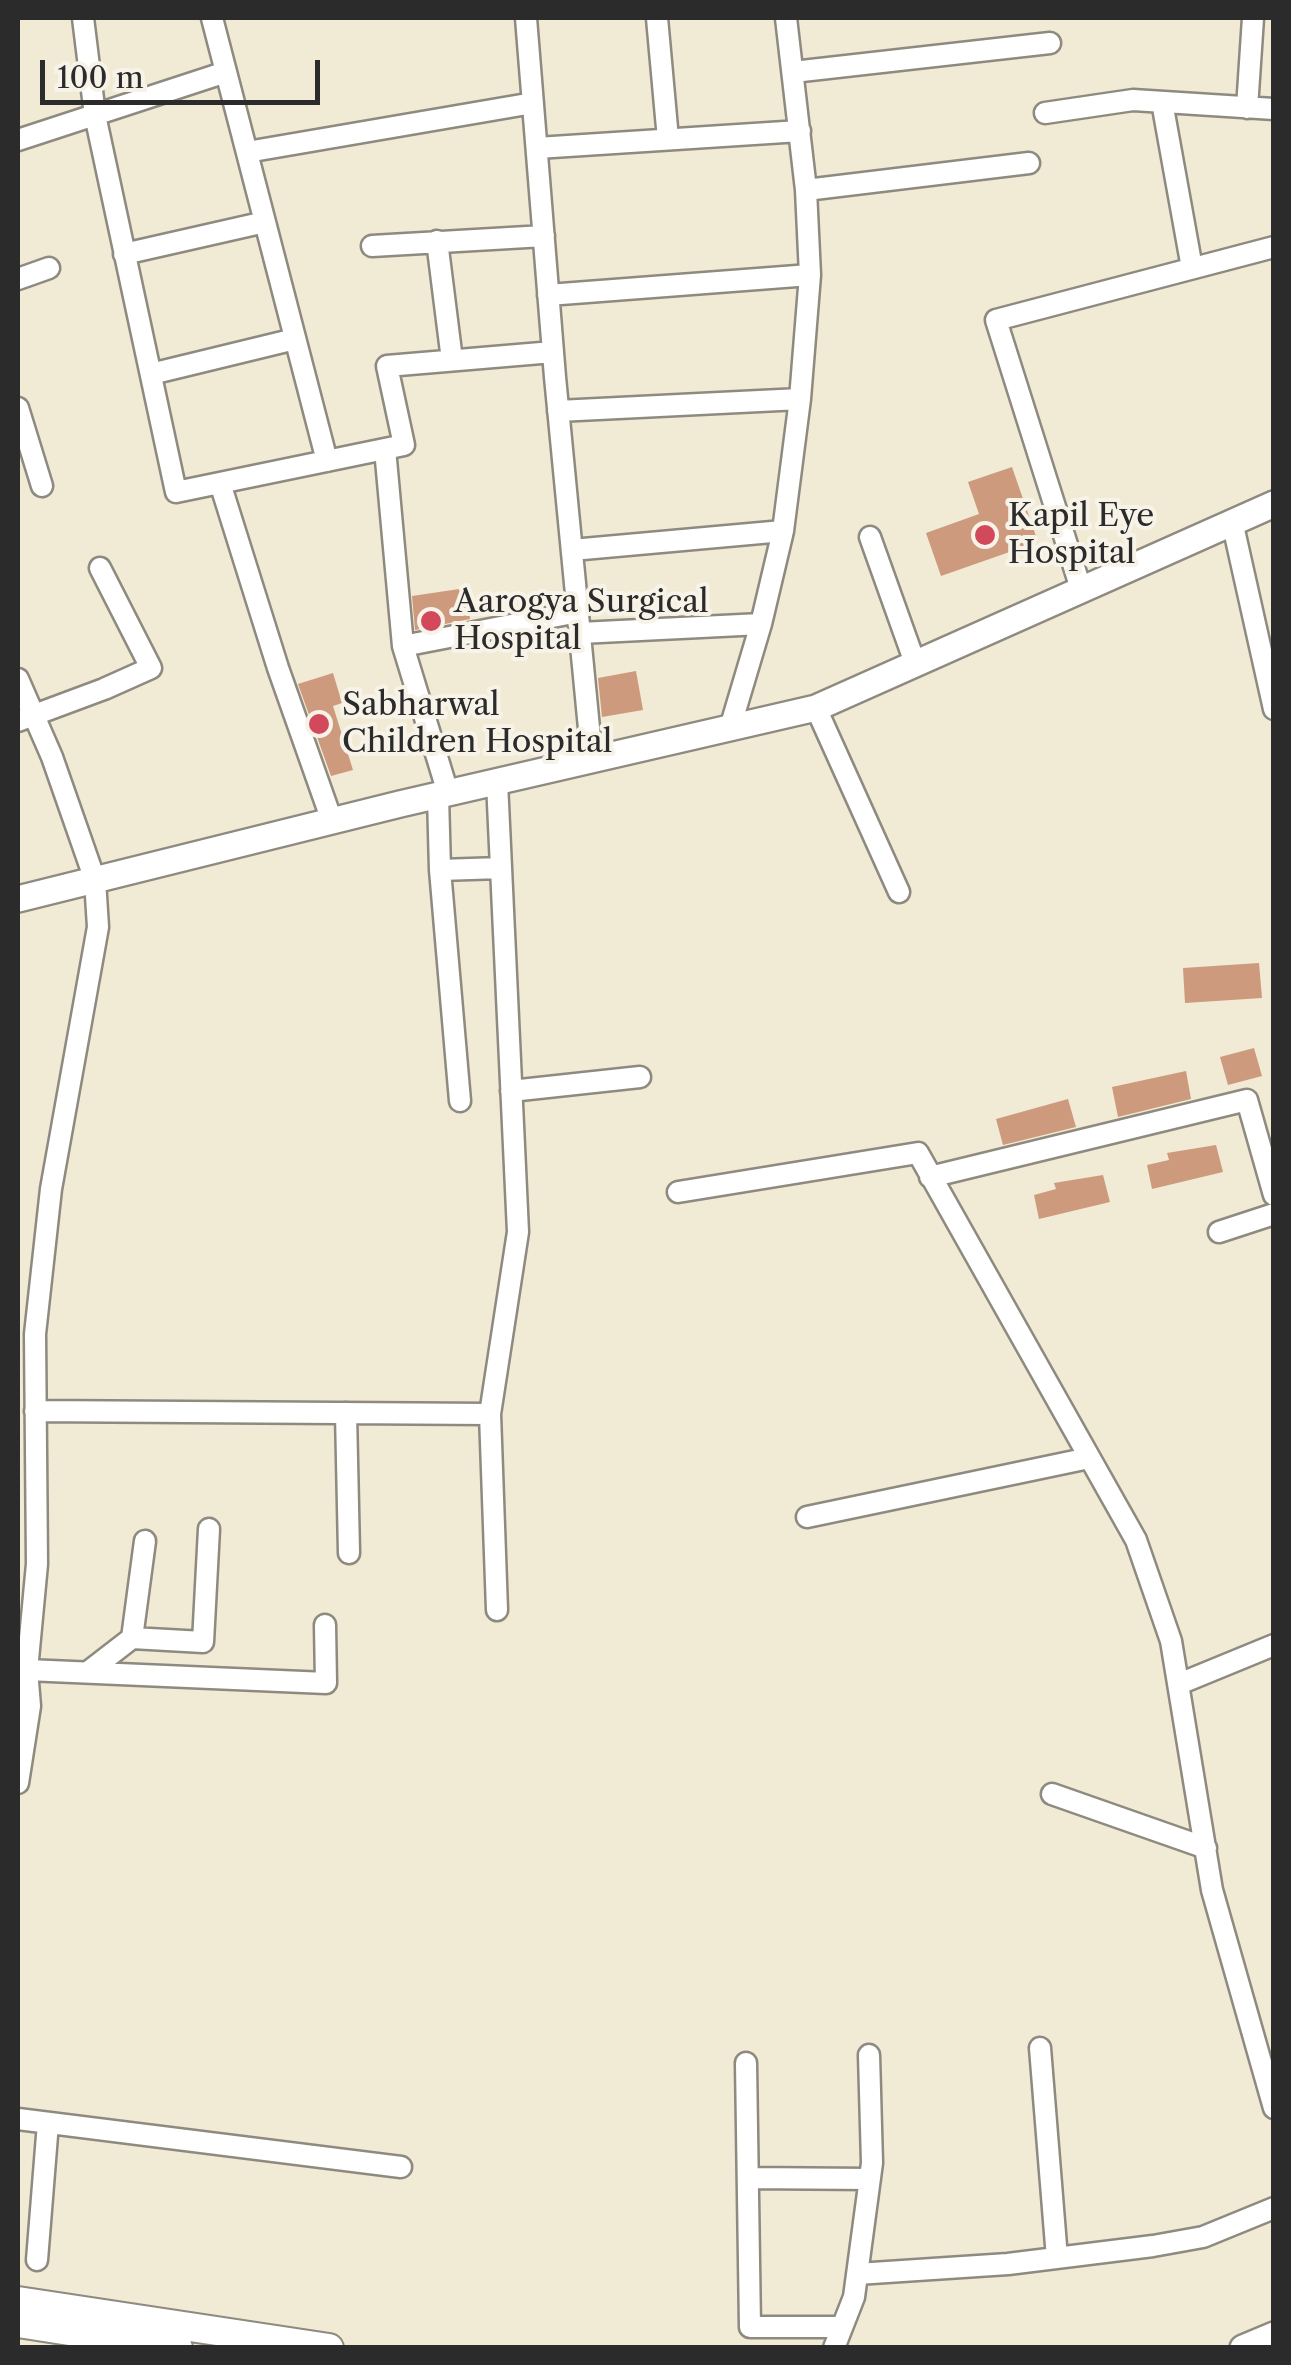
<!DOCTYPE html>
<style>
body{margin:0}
#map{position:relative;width:1291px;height:2365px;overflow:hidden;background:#f1ead4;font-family:"Libre Caslon Text",serif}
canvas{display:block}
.frame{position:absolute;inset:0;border:20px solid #2b2b2b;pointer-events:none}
.scale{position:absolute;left:40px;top:60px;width:280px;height:45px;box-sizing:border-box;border:5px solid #2b2b2b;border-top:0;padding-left:12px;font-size:30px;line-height:35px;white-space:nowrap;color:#2b2b2b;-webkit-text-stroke:8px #f7f3e8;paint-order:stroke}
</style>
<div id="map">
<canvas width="1291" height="2365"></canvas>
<div class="frame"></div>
<div class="scale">100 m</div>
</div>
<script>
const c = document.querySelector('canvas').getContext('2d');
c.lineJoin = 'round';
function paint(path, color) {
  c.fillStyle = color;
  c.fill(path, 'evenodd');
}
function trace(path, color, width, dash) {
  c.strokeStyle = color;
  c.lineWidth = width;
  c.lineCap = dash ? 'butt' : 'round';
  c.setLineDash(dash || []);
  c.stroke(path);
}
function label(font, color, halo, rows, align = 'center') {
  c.font = font + ' "Libre Caslon Text",serif';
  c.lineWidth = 8;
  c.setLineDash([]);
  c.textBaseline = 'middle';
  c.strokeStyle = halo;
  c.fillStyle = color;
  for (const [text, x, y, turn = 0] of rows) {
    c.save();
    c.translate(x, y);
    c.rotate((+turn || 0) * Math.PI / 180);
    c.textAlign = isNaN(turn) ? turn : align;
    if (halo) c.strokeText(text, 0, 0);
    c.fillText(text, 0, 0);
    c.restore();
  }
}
paint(new Path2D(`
 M1012 467 1038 542 941 576 926 533 979 514 968 482Z
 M466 588 470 619 415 630 412 596Z
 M636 671 643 710 602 717 598 678Z
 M333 673 342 703 333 706 353 770 331 776 298 684Z
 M1259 963 1262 998 1185 1003 1183 968Z
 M1254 1048 1262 1076 1228 1085 1220 1057Z
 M1186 1071 1191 1099 1118 1117 1112 1087Z
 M1068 1099 1076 1127 1003 1145 996 1119Z
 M1216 1145 1223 1172 1152 1189 1147 1165 1169 1160 1167 1153Z
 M1103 1175 1110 1202 1039 1219 1034 1195 1056 1189 1054 1183Z`), '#cd9a7e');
const minor = new Path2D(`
 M83 18 95 115 176 492 404 445 387 366 553 352
 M212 18 327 461
 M526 18 555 377 592 759
 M657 18 668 139
 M793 72 1050 43
 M1162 102 1192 268
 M1247 108 1253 18
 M1045 113 1133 100 1274 109
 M18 140 226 72
 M537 148 800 131
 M247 152 533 103
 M806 190 1029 163
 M437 241 452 360
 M372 246 544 236
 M124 254 265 222
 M18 279 49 268
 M548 295 810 275
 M151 374 295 339
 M18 408 42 486
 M558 411 800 399
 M385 449 403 646 448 793
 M220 483 278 668 332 821
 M1232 521 1274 709
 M870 537 915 663
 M572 550 783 531
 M1081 589 996 320 1274 247
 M580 633 761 624
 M403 646 578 612
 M18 679 52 757 95 880 98 927 51 1189 35 1334 37 1564 27 1670 30 1706 18 1783
 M816 708 899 892
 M18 721 104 689 151 668 100 568
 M730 728 761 624 783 531 800 399 810 275 806 190 786 18
 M438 796 440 870 460 1101
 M440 870 501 868
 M511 1091 640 1077
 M930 1177 1247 1100 1274 1195
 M678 1192 918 1153 1136 1540 1171 1641 1212 1890 1274 2108
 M1219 1232 1274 1214
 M35 1411 490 1414 497 1610
 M346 1413 349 1553
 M490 1414 518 1232 497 782
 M807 1517 1089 1458
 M145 1541 132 1638 203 1642 209 1529
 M27 1670 326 1683 325 1625
 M88 1672 132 1638
 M1179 1684 1274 1645
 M1052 1794 1206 1848
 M1040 2048 1057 2258
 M746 2063 750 2327H842
 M18 2119 401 2167
 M748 2178 870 2179
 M37 2260 48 2123
 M857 2274 1008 2264 1153 2246 1203 2237 1274 2208
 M834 2348 854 2297 872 2163 869 2055`);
const tertiary = new Path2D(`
 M18 899 400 804 816 708 1274 504
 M1243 2348 1274 2335`);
const secondary = new Path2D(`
 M18 2301 329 2348
 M18 2323 178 2348`);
trace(minor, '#8e8a80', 25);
trace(tertiary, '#8e8a80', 30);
trace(secondary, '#8e8a80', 32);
trace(minor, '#fff', 20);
trace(tertiary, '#fff', 25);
trace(secondary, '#fff', 28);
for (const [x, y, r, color] of [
 [985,535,12,"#d1495b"],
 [431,621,12,"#d1495b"],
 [319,724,12,"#d1495b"]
]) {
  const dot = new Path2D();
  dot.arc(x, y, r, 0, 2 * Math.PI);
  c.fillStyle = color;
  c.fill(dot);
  trace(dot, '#f7f3e8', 4);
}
label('32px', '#2b2b2b', '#f7f3e8', [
 ["Kapil Eye",1008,517],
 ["Hospital",1008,554],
 ["Aarogya Surgical",454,603],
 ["Hospital",454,640],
 ["Sabharwal",342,706],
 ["Children Hospital",342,743]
], 'left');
</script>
